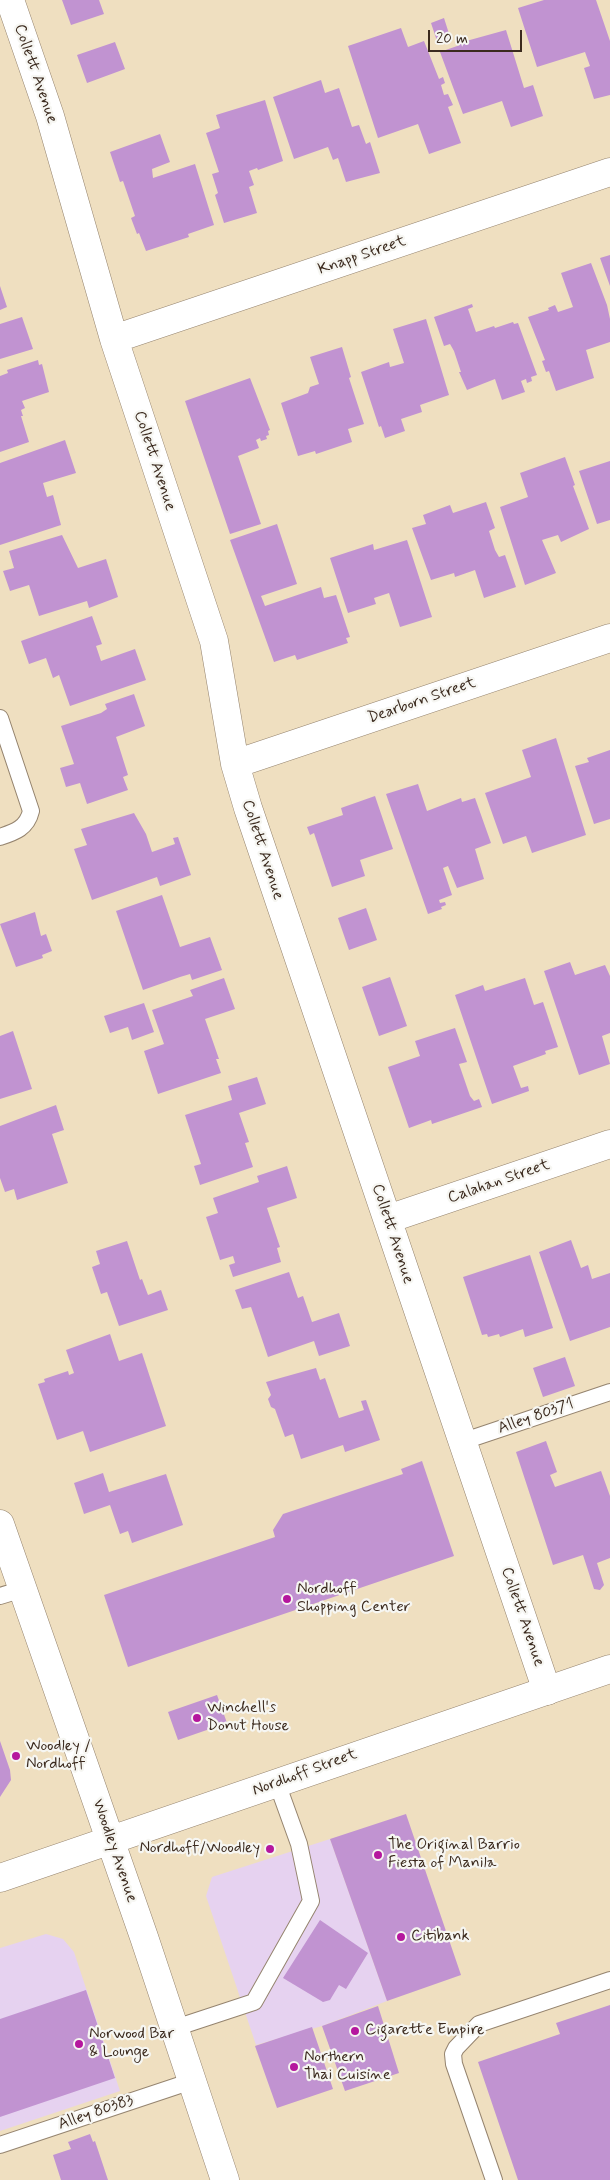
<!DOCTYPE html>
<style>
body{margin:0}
#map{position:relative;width:610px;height:2180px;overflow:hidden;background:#efdfc0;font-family:Mynerve,sans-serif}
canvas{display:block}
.scale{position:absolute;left:428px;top:30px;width:94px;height:22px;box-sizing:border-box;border:2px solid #3b2a1e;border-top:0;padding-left:6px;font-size:15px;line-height:18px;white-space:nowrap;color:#3b2a1e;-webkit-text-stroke:4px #f6f6f2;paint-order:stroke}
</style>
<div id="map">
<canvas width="610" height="2180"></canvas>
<div class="scale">20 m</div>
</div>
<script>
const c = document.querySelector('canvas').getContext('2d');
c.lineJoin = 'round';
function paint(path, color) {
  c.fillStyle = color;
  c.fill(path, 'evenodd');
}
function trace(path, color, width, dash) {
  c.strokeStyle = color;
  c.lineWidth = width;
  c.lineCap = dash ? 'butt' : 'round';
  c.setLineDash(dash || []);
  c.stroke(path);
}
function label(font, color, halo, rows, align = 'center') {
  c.font = font + ' Mynerve,sans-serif';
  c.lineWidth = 4.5;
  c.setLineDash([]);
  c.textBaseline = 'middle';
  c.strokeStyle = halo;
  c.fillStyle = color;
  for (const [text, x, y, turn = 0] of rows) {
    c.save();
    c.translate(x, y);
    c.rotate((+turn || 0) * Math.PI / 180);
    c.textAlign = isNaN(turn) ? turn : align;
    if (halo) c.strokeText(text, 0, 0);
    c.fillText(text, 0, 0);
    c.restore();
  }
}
paint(new Path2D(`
 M330 1839 387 2001 322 2026 256 2045 206 1896 212 1877Z
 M46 1934 63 1939 74 1952 120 2091 0 2131V1948Z`), '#e6d2f0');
paint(new Path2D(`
 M62 0H99L104 14 71 25Z
 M544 0H596L610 41V95L594 99 584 68 590 66 585 52 537 67 518 8Z
 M444 18 451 40 438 44 431 23Z
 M401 28 408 47 424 41 439 79 443 77 445 83 441 85 444 95 448 94 453 105 448 107 461 143 429 154 418 124 378 138 348 46Z
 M506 30 524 88 533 85 543 116 511 127 502 101 463 114 440 52 460 45 459 43Z
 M115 42 125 69 87 83 77 55Z
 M321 80 325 93 339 88 352 127 359 125 366 144 370 142 380 173 346 182 338 158 333 160 328 147 294 159 273 97Z
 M265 100 283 161 258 170 257 168 249 171 254 185 249 187 257 213 224 223 215 195 218 193 212 174 219 172 206 133 220 128 216 115Z
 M160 134 170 162 152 169 153 178 195 164 214 225 188 234 189 237 146 251 139 233 137 234 131 218 135 216 123 181 120 182 110 152Z
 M610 255V286L600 258Z
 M591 263 607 305 610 319V342L586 350 594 378 556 391 549 371 546 372 542 361 545 360 528 317 549 310 548 308 555 305 558 312 573 307 561 273Z
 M0 286 7 307 0 310Z
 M472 304 473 307 468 309 476 332 494 326 495 328 513 322 514 324 518 323 537 375 531 377 532 381 527 383 526 379 521 381 525 392 502 400 495 379 467 390 459 372H461L454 351 450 344 444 346 434 317Z
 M22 317 33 349 0 359V324Z
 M426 319 449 395 420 405 422 412 401 419 405 431 385 438 381 426 379 427 361 372 389 362 390 367 404 363 393 329Z
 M342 347 351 377 349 378 364 424 348 429 352 442 316 454 315 451 298 456 281 403 308 393 310 387 319 384 310 357Z
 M38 360 39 365 42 364 49 392 22 401 25 408 21 410 23 416H21L29 442 0 452V376L8 373 7 370Z
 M250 378 270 430 268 431 269 435 266 436 267 439 261 441 260 438 256 440 259 448 238 456 261 524 230 534 185 401Z
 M65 440 76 473 43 483 47 497 53 495 61 525 0 545V463Z
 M565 457 575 485 573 486 589 529 561 542 558 535 542 540 556 573 525 585 500 507 528 497 520 473Z
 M610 461V520L597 524 579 471Z
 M486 502 495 528 489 531 495 550 499 557 505 555 516 587 484 598 475 570 455 577 454 573 431 580 412 528 426 524 423 515 450 505 453 513Z
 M277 524 297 584 261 596 265 606 321 587 324 598 336 595 350 637 346 638 348 643 297 660 295 655 274 662 230 540Z
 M62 535 78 568 106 559 118 597 89 608 87 601 39 616 29 585 10 591 3 571 14 568 9 551Z
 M407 540 432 617 400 627 389 593 374 598 376 604 348 613 330 558 373 544 374 550Z
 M92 616 102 644 96 646 101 661 135 649 146 680 70 706 59 675 53 678 46 658 29 664 21 641Z
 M134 694 145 726 116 737 128 775 123 777 128 790 87 804 80 783 66 787 60 768 74 764 61 726 101 713 107 709 105 704Z
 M556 738 586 835 532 853 526 836 503 844 485 793 531 777 522 750Z
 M610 750V819L594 824 575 766 589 762 587 758Z
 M418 784 427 811 461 798 462 802 475 798 491 843 475 849 484 879 457 888 448 866 443 868 452 895 439 900 440 903 445 902 446 905 441 907 442 909 428 914 386 794Z
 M375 796 393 849 360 860 365 876 332 887 314 833 310 835 307 827 343 815 341 808Z
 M134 813 146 834 152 852 175 844 173 838 178 837 191 875 160 886 157 877 92 900 74 849 87 845 81 829Z
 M162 895 180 947 210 937 222 970 192 980 190 974 180 977 143 990 116 911Z
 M366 908 377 940 349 950 338 918Z
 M35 912 41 936 46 934 52 951 42 955 43 958 16 967 0 924Z
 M570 962 575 975 605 965 610 976V1033L602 1036 610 1064 579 1075 544 971Z
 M390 977 407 1026 379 1036 362 987Z
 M224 978 235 1009 205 1019 219 1059H216L221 1073 158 1094 144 1051 164 1044 152 1010 193 996 190 990Z
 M525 978 534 1005 543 1002 558 1047 545 1051 546 1054 513 1066 521 1088 528 1086 529 1091 492 1104 455 995 483 985 485 991Z
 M144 1003 154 1032 132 1040 128 1027 110 1033 104 1016Z
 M455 1028 467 1062 459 1064 470 1096 474 1101 479 1099 482 1107 432 1124 431 1120 409 1128 388 1067 420 1056 415 1041Z
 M13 1031 32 1089 0 1099V1036Z
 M257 1077 266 1104 239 1113 249 1142 245 1143 253 1167 200 1185 194 1166 201 1164 185 1115 232 1100 228 1086Z
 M56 1105 64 1130 52 1134 68 1183 17 1200 14 1189 5 1192 0 1178V1126Z
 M287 1166 297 1198 267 1208 280 1247 277 1248 281 1262 233 1277 229 1265 235 1263 233 1256 220 1260 206 1217 218 1213 213 1198 259 1182 257 1176Z
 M571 1240 581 1268 588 1265 592 1279 610 1273V1327L570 1341 539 1252Z
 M127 1241 140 1280 142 1279 148 1295 161 1290 168 1310 119 1326 107 1292 101 1294 92 1267 100 1264 96 1251Z
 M530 1255 553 1328 525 1337 523 1329 500 1337 499 1334 488 1337 487 1334 482 1335 463 1277Z
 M289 1272 298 1298 303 1296 312 1322 339 1313 350 1346 319 1356 314 1341 268 1357 251 1307 242 1309 235 1290Z
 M110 1334 119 1361 142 1353 166 1426 90 1452 83 1431 57 1440 38 1384 45 1382 44 1379 68 1371 69 1375 74 1373 66 1350Z
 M565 1357 575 1386 543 1397 533 1368Z
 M316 1368 320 1380 325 1378 339 1418 364 1410 361 1401 366 1400 380 1440 345 1452 343 1445 301 1459 293 1434 285 1437 275 1409 271 1407 268 1399 271 1395 266 1382Z
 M546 1441 557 1472 550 1475 555 1487 601 1471 610 1496V1558L597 1563 604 1585 600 1590 594 1589 583 1555 553 1565 516 1452Z
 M422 1461 454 1556 128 1667 104 1595 275 1537 273 1530 283 1514 403 1474 401 1469Z
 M103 1473 109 1492 166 1474 183 1525 132 1543 128 1531 120 1534 110 1505 84 1514 74 1483Z
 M217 1695 227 1723 178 1740 168 1712Z
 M0 1741 10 1770 11 1780 0 1797Z
 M406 1814 461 1975 387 2001 330 1839Z
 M320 1920 368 1953 346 1989 339 1985 330 2000 323 2002 283 1978Z
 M86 1990 115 2078 0 2117V2019Z
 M610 2005V2180H518L478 2062 560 2034 556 2023Z
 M378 2006 399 2073 345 2091 322 2026Z
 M312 2027 333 2089 277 2108 255 2046Z
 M90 2134 93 2142 95 2141 108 2180H61L53 2155 71 2149 68 2142Z`), '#c193d1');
const lane = new Path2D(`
 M0 718 31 811C27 828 15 832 0 837
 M461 1442 610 1392
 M0 1596 23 1589
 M175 2028 254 2002 311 1901 299 1844 277 1783
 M0 2145 192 2081
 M494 2180 454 2064 453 2054 456 2048 479 2024 610 1980`);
const street = new Path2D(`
 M10 0 50 116 114 339 214 641 235 764 248 808 547 1691
 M114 339 610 172
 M235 764 610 638
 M388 1219 610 1144`);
const primary = new Path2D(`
 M0 1524 144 1937 225 2180
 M0 1878 610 1669`);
trace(lane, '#95846f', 18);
trace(street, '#95846f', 29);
trace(primary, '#95846f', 29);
trace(lane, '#fff', 16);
trace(street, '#fff', 28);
trace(primary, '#fff', 28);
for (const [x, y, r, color] of [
 [287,1599,5,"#b5179e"],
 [197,1718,5,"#b5179e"],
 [16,1756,5,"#b5179e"],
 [270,1849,5,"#b5179e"],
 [378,1855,5,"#b5179e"],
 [401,1937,5,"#b5179e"],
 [355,2031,5,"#b5179e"],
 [79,2044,5,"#b5179e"],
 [294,2067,5,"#b5179e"]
]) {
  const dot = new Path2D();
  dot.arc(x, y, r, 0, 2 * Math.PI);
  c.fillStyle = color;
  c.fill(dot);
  trace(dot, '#f6f6f2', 2);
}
label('16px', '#3b2a1e', '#f6f6f2', [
 ["Collett Avenue",35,74,71],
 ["Knapp Street",362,256,-19],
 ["Collett Avenue",154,461,72],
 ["Dearborn Street",422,701,-19],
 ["Collett Avenue",262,850,72],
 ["Calahan Street",499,1182,-19],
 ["Collett Avenue",392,1234,72],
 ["Alley 80371",536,1417,-19],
 ["Collett Avenue",522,1617,71],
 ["Nordhoff Street",305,1773,-20],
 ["Woodley Avenue",114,1851,71],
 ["Alley 80383",96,2113,-19]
]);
label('16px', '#3b2a1e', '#f6f6f2', [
 ["Nordhoff",297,1590],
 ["Shopping Center",297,1608],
 ["Winchell's",207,1709],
 ["Donut House",207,1727],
 ["Woodley /",26,1747],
 ["Nordhoff",26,1765],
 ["The Original Barrio",388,1846],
 ["Fiesta of Manila",388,1864],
 ["Nordhoff/Woodley",260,1849,"right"],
 ["Citibank",411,1937],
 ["Cigarette Empire",365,2031],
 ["Norwood Bar",89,2035],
 ["& Lounge",89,2053],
 ["Northern",304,2058],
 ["Thai Cuisine",304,2076]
], 'left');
</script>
